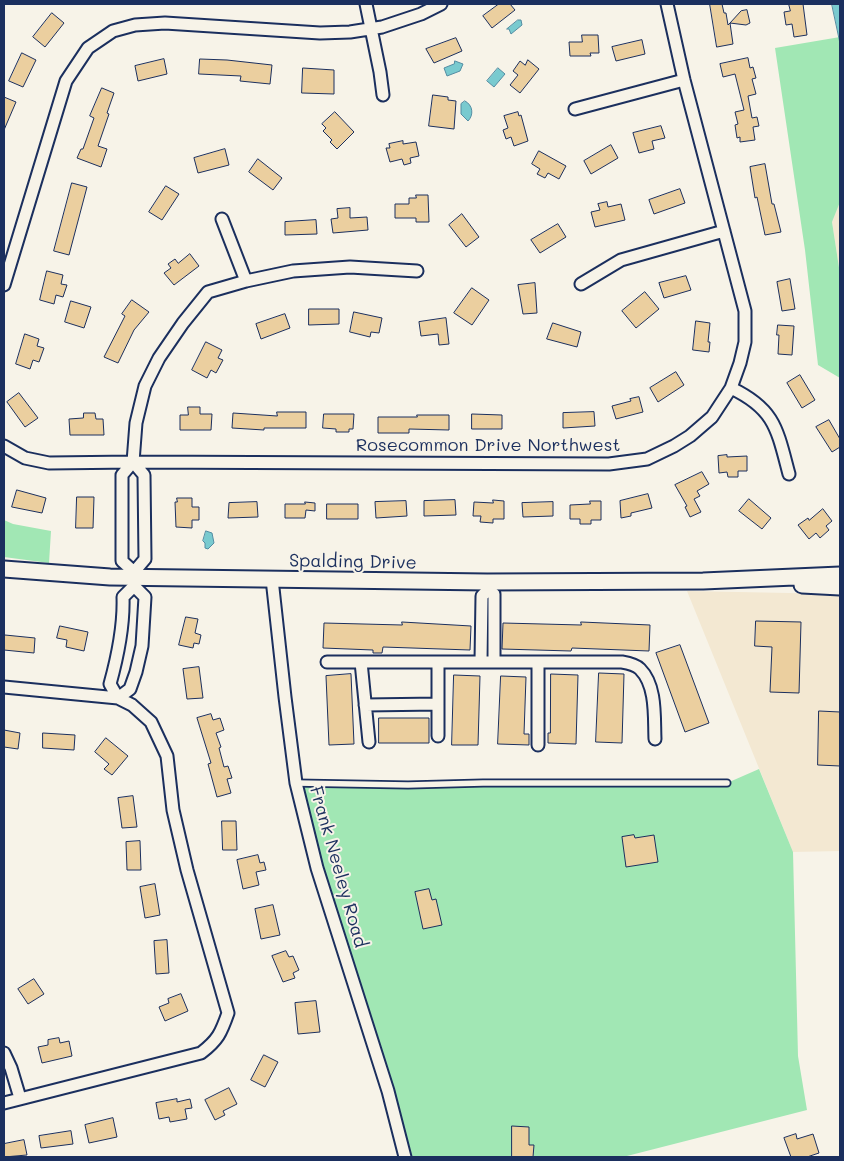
<!DOCTYPE html>
<style>
body{margin:0}
#map{position:relative;width:844px;height:1161px;overflow:hidden;background:#f7f3e8;font-family:Mali,sans-serif}
canvas{display:block}
.frame{position:absolute;inset:0;border:5px solid #1b2f5e;pointer-events:none}
</style>
<div id="map">
<canvas width="844" height="1161"></canvas>
<div class="frame"></div>
</div>
<script>
const c = document.querySelector('canvas').getContext('2d');
c.lineJoin = 'round';
function paint(path, color) {
  c.fillStyle = color;
  c.fill(path, 'evenodd');
}
function trace(path, color, width, dash) {
  c.strokeStyle = color;
  c.lineWidth = width;
  c.lineCap = dash ? 'butt' : 'round';
  c.setLineDash(dash || []);
  c.stroke(path);
}
function label(font, color, halo, rows, align = 'center') {
  c.font = font + ' Mali,sans-serif';
  c.lineWidth = 4;
  c.setLineDash([]);
  c.textBaseline = 'middle';
  c.strokeStyle = halo;
  c.fillStyle = color;
  for (const [text, x, y, turn = 0] of rows) {
    c.save();
    c.translate(x, y);
    c.rotate((+turn || 0) * Math.PI / 180);
    c.textAlign = isNaN(turn) ? turn : align;
    if (halo) c.strokeText(text, 0, 0);
    c.fillText(text, 0, 0);
    c.restore();
  }
}
paint(new Path2D(`
 M840 202V274L832 222Z
 M687 591 840 594V851L793 852Z`), '#f3e8d2');
paint(new Path2D(`
 M840 37V202L832 222 840 274V378L818 365 805 250 775 48Z
 M4 520 13 524 51 531 49 563 4 557Z
 M759 769 793 852 798 1056 807 1110 623 1157H404L296 783H727Z`), '#a1e7b4');
const water = new Path2D(`
 M832 4H840V43Z
 M518 20H521L522 25 511 34 509 29H507Z
 M455 61 463 64 460 71 447 76 444 68 454 64Z
 M498 68 505 74 494 87 487 81Z
 M465 101C473 105 474 115 468 121L461 114V104Z
 M206 531 212 533 214 543 208 549 205 548V543L203 541Z`);
paint(water, '#79cacf');
trace(water, '#538ca2', 1);
const building = new Path2D(`
 M499 4H510L515 10 492 28 483 16Z
 M710 4H722L724 13H726L728 25 730 23 733 44 717 47Z
 M789 4H803L807 35 794 37 792 24 786 25 784 12 790 11Z
 M747 10 750 23 746 25 730 23 741 11Z
 M52 13 64 23 45 47 33 37Z
 M582 35H598L599 53H590L591 56H570L569 42H582Z
 M456 38 462 51 434 63 426 49Z
 M642 40 645 54 616 61 612 47Z
 M22 53 36 60 23 87 9 81Z
 M748 58 750 68 753 67 756 78 752 79 756 94 748 96 752 118 757 117 759 126 753 127 755 140 740 142V137L737 138 735 125 738 124 735 112 744 110 735 74 723 77 720 64Z
 M164 59 167 74 138 81 135 66Z
 M200 59 227 60 272 65 270 84 240 81 241 76 199 74Z
 M528 60 539 69 520 93 510 85 518 75 513 71 520 61 525 65Z
 M303 68 334 70V94L302 93Z
 M102 88 114 93 107 113 109 114 98 146 107 149 101 167 77 158 81 149H83L94 118 90 116Z
 M433 95 448 97V100L456 101 454 129 429 126Z
 M4 97 16 102 4 130Z
 M335 112 354 132 337 149 330 142 332 140 323 131 326 128 322 124Z
 M518 112 519 116 521 115 528 141 514 146 511 137 506 139 503 130 508 128 504 116Z
 M661 126 665 138 652 141 654 149 639 153 633 133Z
 M403 141V144L416 142 419 156 410 158 411 163 404 165 402 159 390 162 386 148H390L389 144Z
 M611 145 618 158 591 174 584 161Z
 M225 149 229 165 198 173 194 158Z
 M539 151 566 166 559 179 548 173 545 178 537 174 540 169 532 164Z
 M258 159 282 178 273 190 249 172Z
 M765 164 772 204H774L781 232 765 235 757 197 755 198 750 167Z
 M72 183 87 187 69 255 54 251Z
 M166 186 179 194 162 220 149 212Z
 M680 189 685 203 654 214 649 200Z
 M416 195H428L429 222H416V218H395V204H409V198H416Z
 M607 202 608 207 621 204 625 220 595 227 591 212 600 210 598 204Z
 M350 208V218L367 217 368 230 333 233 331 219 338 218 337 209Z
 M462 214 479 237 466 247 449 225Z
 M316 220 317 234 285 235V222Z
 M558 224 566 237 540 253 531 240Z
 M190 254 199 266 174 285 164 273 171 268 168 264 175 259 178 263Z
 M47 271 63 275 61 284 67 285 63 297 56 295 54 304 40 300Z
 M686 276 691 290 664 298 659 283Z
 M790 279 795 309 782 311 777 282Z
 M535 283 537 313 523 314 518 285Z
 M472 288 489 300 472 325 454 313Z
 M645 292 659 309 636 328 622 311Z
 M132 300 149 312 134 330 118 363 104 357 125 316 122 314Z
 M71 301 91 307 84 328 65 322Z
 M309 309H339V324L309 325Z
 M354 312 382 318 379 333 371 332 370 337 350 332Z
 M285 314 290 328 261 339 256 324Z
 M446 318 449 344 439 345 438 334 421 336 419 322Z
 M696 321 710 323 708 342H710L709 352 693 350Z
 M553 323 581 332 577 347 547 339Z
 M778 325 794 326 792 355 778 354 779 335H777Z
 M25 334 39 339 37 346 44 348 39 362 33 360 30 369 16 364Z
 M206 342 222 350 218 358 223 360 216 373 211 370 207 378 192 370Z
 M676 372 684 385 658 402 650 388Z
 M800 375 815 400 802 408 787 383Z
 M19 393 38 418 25 427 7 402Z
 M639 397 643 412 616 419 612 406 631 401 630 399Z
 M188 407H200V414H212L211 430H180V415H188Z
 M277 412H306V428H264V430L232 428 233 413 277 416Z
 M594 412 595 426 563 428V413Z
 M84 413H95L96 419H103L104 435H70L69 419 83 418Z
 M324 414H354L353 429H349V432H336V429L323 428Z
 M472 414 502 415V429H472Z
 M417 415H449V430L409 429V433H378V417H417Z
 M829 420 840 439V447L832 452 816 427Z
 M727 455V457L747 456V471H738V477H728L727 472 719 473 718 456Z
 M702 472 709 484 697 491 700 496 694 499 701 512 690 517 685 507 687 506 675 485Z
 M17 490 46 498 42 513 12 507Z
 M648 494 652 508 631 513V516L621 518 620 501Z
 M77 497H94L93 528H76Z
 M177 498H192V507H199V520H192V528L176 527 175 502H177Z
 M749 499 771 518 762 529 739 511Z
 M455 500 456 515 424 516V501Z
 M493 500 504 501V519H493V523L480 522 481 516H473L474 502 493 503Z
 M406 501 407 516 376 518 375 502Z
 M590 501H601V520H591V524H580V519H570V505L590 504Z
 M257 502 258 517 228 518 229 503Z
 M305 502 315 503V511L306 510 305 518H285V504H305Z
 M553 502V516L523 517 522 503Z
 M327 504H358V519H327Z
 M823 509 832 521 826 526 829 530 820 538 816 533 809 539 798 525 808 518 809 520Z
 M186 617 198 619 195 633 201 635 199 644 194 643 193 648 179 645Z
 M756 621 801 622 799 693 770 692 772 647 755 646Z
 M402 622 471 626 470 650 383 647 382 653H373V650L323 648 324 623 402 625Z
 M581 622 650 625 649 651 572 648 571 651 502 649 503 623 581 625Z
 M60 626 88 632 84 651 66 647 67 640 57 638Z
 M5 635 35 638 34 653 4 650Z
 M680 645 709 723 685 732 656 653Z
 M199 667 203 698 187 699 183 669Z
 M599 673 624 674 622 743 596 742Z
 M351 674 354 744 329 745 326 676Z
 M551 674 578 675 576 744 548 743V733H550Z
 M454 675 480 676 478 745H452Z
 M501 676 526 677 524 734H529V745L498 744Z
 M819 711 840 712V766L818 765Z
 M211 714 213 720 220 718 224 730 216 733 221 747 219 748 224 767 228 766 232 778 227 779 231 793 217 797 208 764 211 763 197 718Z
 M379 718H429V743H379Z
 M4 730 20 733 18 749 4 747Z
 M43 733 75 735 74 750 43 748Z
 M106 738 128 756 112 775 104 769 109 764 95 752Z
 M133 796 137 827 122 828 118 798Z
 M222 821H236L237 850H223Z
 M634 835 635 838 654 835 658 862 626 867 622 837Z
 M140 841 141 870H127L126 842Z
 M258 855 260 863 264 862 266 870 256 872 259 885 243 889 237 860Z
 M155 884 160 915 145 918 140 887Z
 M429 889 432 900 436 899 442 925 423 929 415 892Z
 M273 905 280 935 261 939 255 909Z
 M167 940 169 973 156 974 154 941Z
 M286 951 289 957 293 956 299 970 293 973 295 978 283 982 272 956Z
 M34 979 44 994 28 1004 18 989Z
 M181 994 188 1011 165 1021 159 1007 169 1003 168 999Z
 M316 1001 320 1032 298 1034 295 1003Z
 M59 1038 60 1043 69 1041 72 1056 42 1063 38 1047 48 1045V1040Z
 M264 1055 278 1062 265 1087 251 1080Z
 M229 1088 237 1104 223 1111 225 1115 215 1120 205 1100Z
 M177 1099V1102L190 1099 192 1108 185 1109 187 1119 170 1122 169 1117 159 1119 156 1103Z
 M113 1118 117 1137 89 1143 85 1125Z
 M512 1126 529 1127V1145H534L533 1157H512Z
 M71 1131 73 1144 41 1148 39 1136Z
 M796 1134 797 1139 813 1134 819 1153 807 1157H791L784 1138Z
 M24 1140 27 1155 4 1157V1144Z`);
paint(building, '#ebcf9f');
trace(building, '#1b2f5e', 1);
const lane = new Path2D(`
 M296 783 408 785 483 783H727`);
const street = new Path2D(`
 M366 4 380 72 383 95
 M575 109 684 80
 M222 219 246 281
 M581 284 621 260 724 231
 M4 285 66 81 88 48 113 31 135 25 165 23 320 33 350 32 382 27 421 14 441 4
 M731 388C775 409 777 429 789 474
 M4 446 25 458 49 463 133 462 609 464 647 459 674 446 690 436 712 417 731 388 740 363 745 342V311L684 80 667 4
 M134 572 122 561V475L133 462 136 423 145 386 159 358 183 323 208 292 246 281 293 271 350 267 417 271
 M272 579 285 697 296 783 317 868 388 1091 405 1157
 M488 590 494 594V662
 M481 661 482 596 488 590
 M327 662H622C628 663 636 665 640 669 657 686 654 718 655 739
 M361 662 369 742
 M438 662V736
 M4 687 118 698 132 705 151 722 167 756 173 810 187 870 228 1013C221 1033 218 1040 201 1053L4 1103
 M118 698 110 684C118 655 124 626 123 597L134 586V572L145 559 144 475 133 462
 M118 698 130 689 136 672 142 646 145 597 134 586
 M365 705 438 704
 M538 745V662
 M4 1053 11 1068 20 1098`);
const secondary = new Path2D(`
 M4 569 110 577 487 582 703 581 840 575
 M802 585 840 587`);
trace(lane, '#1b2f5e', 9);
trace(street, '#1b2f5e', 15);
trace(secondary, '#1b2f5e', 19);
trace(lane, '#f7f3e8', 5.5);
trace(street, '#f7f3e8', 11);
trace(secondary, '#f7f3e8', 15);
label('18px', '#1b2f5e', '#f7f3e8', [
 ["Rosecommon Drive Northwest",488,445],
 ["Spalding Drive",353,562,1],
 ["Frank Neeley Road",338,867,74]
]);
</script>
